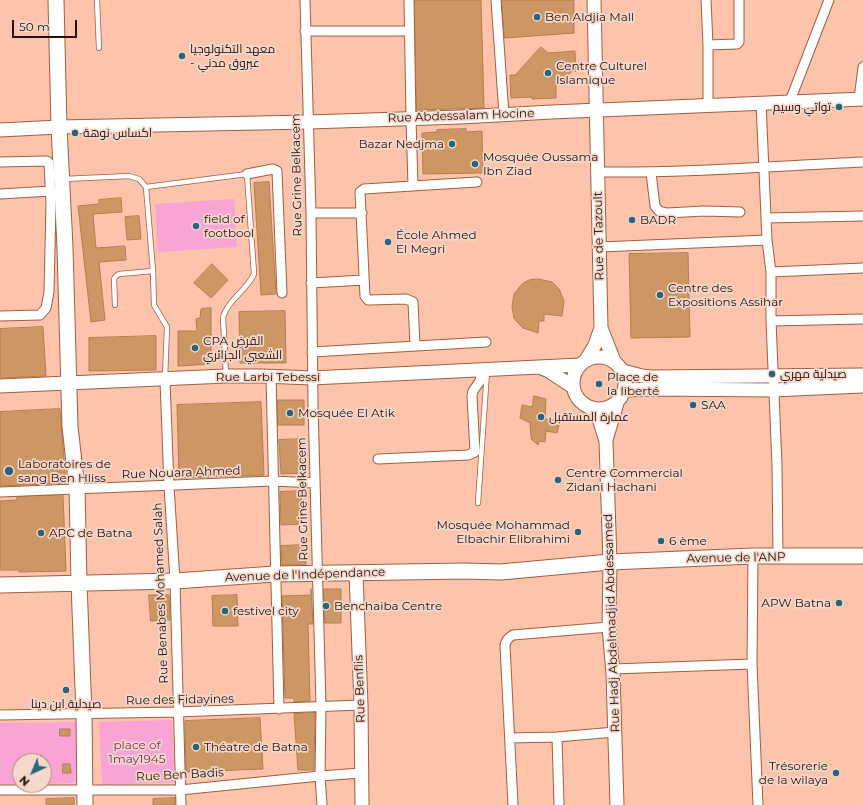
<!DOCTYPE html>
<meta charset="utf-8">
<style>
body{margin:0}
#map{position:relative;width:863px;height:805px;overflow:hidden;background:#fdc3ab;font-family:Montserrat,sans-serif}
canvas{display:block}
.north{position:absolute;left:12px;top:753px;width:40px;height:40px;box-sizing:border-box;background:#f5d8cc;border:1px solid #a3887c;border-radius:50%;rotate:224deg;font-size:11px;font-weight:700;line-height:16px;text-align:center;color:#291005}
.north::after{content:'';display:block;margin:auto;width:14px;height:18px;background:#27657b;clip-path:polygon(50% 0,100% 100%,50% 72%,0 100%)}
.scale{position:absolute;left:12px;top:20px;width:65px;height:18px;box-sizing:border-box;border:2px solid #291005;border-top:0;padding-left:5px;font-size:12px;line-height:14px;white-space:nowrap;color:#291005;-webkit-text-stroke:3px #f5d8cc;paint-order:stroke}
</style>
<div id="map">
<canvas width="863" height="805"></canvas>
<div class="north">N</div>
<div class="scale">50 m</div>
</div>
<script>
const c = document.querySelector('canvas').getContext('2d');
c.lineJoin = 'round';
function paint(path, color) {
  c.fillStyle = color;
  c.fill(path, 'evenodd');
}
function trace(path, color, width, dash) {
  c.strokeStyle = color;
  c.lineWidth = width;
  c.lineCap = dash ? 'butt' : 'round';
  c.setLineDash(dash || []);
  c.stroke(path);
}
function label(font, color, halo, rows, align = 'center') {
  c.font = font + ' Montserrat,Cairo,sans-serif';
  c.lineWidth = 3.5;
  c.setLineDash([]);
  c.textBaseline = 'middle';
  c.strokeStyle = halo;
  c.fillStyle = color;
  for (const [text, x, y, turn = 0] of rows) {
    c.save();
    c.translate(x, y);
    c.rotate((+turn || 0) * Math.PI / 180);
    c.textAlign = isNaN(turn) ? turn : align;
    if (halo) c.strokeText(text, 0, 0);
    c.fillText(text, 0, 0);
    c.restore();
  }
}
paint(new Path2D(`
 M234 199 237 247 158 252 155 204Z
 M172 720 175 782 102 785 99 722Z
 M80 722 81 783 44 784V761H20V784H0V723Z`), '#faa3d5');
const building = new Path2D(`
 M415 0H481L484 108 417 110Z
 M502 0H574V33L505 38Z
 M541 47 548 53 575 51 576 71 571 72 556 87V98L532 99V97L511 98 510 75H515Z
 M466 129V132L482 131 483 173 423 174 422 133 437 132V130Z
 M269 182 276 294 261 295 254 183Z
 M121 198 122 212 93 214 96 248 125 246 126 260 99 262 105 320 91 322 78 206 99 204V200Z
 M139 216 141 239 127 240 125 217Z
 M688 253 690 337 631 338 629 254Z
 M212 264 228 280 211 298 194 283Z
 M538 279 552 282 559 289 564 301 562 316 544 314V321H539L538 333 523 328 517 322 514 318 512 307 514 294 522 284 529 280Z
 M211 308V364L178 366V331H197L196 319 200 318 201 309Z
 M285 311 286 363H240L239 312Z
 M43 327 46 376 0 378V329Z
 M156 336V370L89 371V338Z
 M534 396 546 399 545 419 560 421 557 433 546 431 545 442 539 441 538 445 532 440 531 437 530 423 520 418 522 405 532 407Z
 M278 400H304V425H278Z
 M261 402 264 475 179 478 177 405Z
 M60 409 66 483 0 486V412Z
 M302 439 303 473 281 474 279 440Z
 M301 491 303 524 281 525 280 492Z
 M63 495 66 571 19 572V570H0V501L17 500V497Z
 M305 545 306 565H282L281 546Z
 M311 589 313 624H308L310 701 294 702V698H285L282 596 311 595Z
 M324 589H341V623H325Z
 M149 595H169L170 620 151 621Z
 M237 595 238 626H213L212 596Z
 M315 713 314 770H298L294 714Z
 M260 718 263 769 211 771V772H186L185 721Z
 M60 729H70V736H60Z
 M63 764H70L71 773H63Z
 M74 798V805H46V799Z
 M175 798V805H153V799Z`);
paint(building, '#cc9764');
trace(building, '#b37f4d', 1);
const lane = new Path2D(`
 M97 0 99 48
 M64 179 129 176 139 179 146 187
 M115 305 114 279 116 276 119 274 153 271
 M165 378 167 327 154 305 153 271 146 187 247 174 254 274C247 290 228 300 223 317L226 375
 M478 503 487 371`);
const street = new Path2D(`
 M305 0 311 213 313 404 321 707 320 776 322 805
 M409 0 411 119 413 185
 M496 0 504 115
 M706 0 708 45V105
 M305 31H409
 M708 45 737 44 739 42V0
 M859 99 863 67
 M790 101 829 0
 M761 103 767 240 771 272V321L777 465 778 556
 M0 162 47 161 49 163 51 204 49 292 46 308 40 315 0 316
 M598 172C686 173 775 166 863 162
 M651 173 655 206 659 211 667 213 704 211 740 212
 M247 174 273 169 277 171 282 293
 M0 194 51 191
 M311 213H362
 M766 218 863 216
 M600 247 767 240
 M771 272 863 268
 M311 283 364 280
 M771 321 863 319
 M415 346 413 302 406 299 368 300 365 296 360 192 364 189 477 182
 M312 352 486 342
 M271 376 279 709
 M165 380 169 486 175 581 181 805
 M378 459 468 455 475 452 472 396 473 391 480 381 482 369
 M0 492 273 481 315 483
 M753 556 752 664 758 805
 M613 669 752 664
 M0 715 178 712 361 705
 M557 737 559 805
 M510 738 557 737 615 732
 M0 790H180L320 776 361 773
 M513 805 505 646C506 640 508 638 513 635L609 627`);
const secondary = new Path2D(`
 M594 0 601 328 614 361
 M0 130 59 127 309 122 461 117 552 112 863 99
 M573 383a26 26 0 1 1 52 0a26 26 0 1 1-52 0Z
 M586 360 595 345 601 328
 M539 367 549 371 573 387
 M623 371 642 376 651 377 863 375
 M0 386 226 376H262L312 378 580 365
 M625 390 652 389 773 390 863 386
 M596 409 606 441 610 562 609 627 613 674 617 805
 M606 440 617 403
 M356 573 361 705 362 805`);
const primary = new Path2D(`
 M56 0 59 127 65 247 70 427 77 488 79 583 84 714 85 805
 M0 585 175 581 275 574 464 571 501 572 610 562 753 556H863`);
trace(lane, '#9e5f42', 6);
trace(street, '#9e5f42', 11);
trace(secondary, '#9e5f42', 15);
trace(primary, '#9e5f42', 17);
trace(lane, '#fff', 4.5);
trace(street, '#fff', 9);
trace(secondary, '#fff', 13);
trace(primary, '#fff', 15);
for (const [x, y, r, color] of [
 [537,17,4,"#27657b"],
 [182,56,4,"#27657b"],
 [548,73,4,"#27657b"],
 [839,107,4,"#27657b"],
 [75,133,4,"#27657b"],
 [452,144,4,"#27657b"],
 [475,164,4,"#27657b"],
 [632,220,4,"#27657b"],
 [196,226,4,"#27657b"],
 [388,242,4,"#27657b"],
 [660,295,4,"#27657b"],
 [195,348,4,"#27657b"],
 [772,374,4,"#27657b"],
 [599,384,4,"#27657b"],
 [693,405,4,"#27657b"],
 [290,413,4,"#27657b"],
 [541,417,4,"#27657b"],
 [9,471,5,"#27657b"],
 [558,480,4,"#27657b"],
 [578,532,4,"#27657b"],
 [41,533,4,"#27657b"],
 [661,541,4,"#27657b"],
 [839,603,4,"#27657b"],
 [326,606,4,"#27657b"],
 [225,611,4,"#27657b"],
 [66,690,4,"#27657b"],
 [196,747,4,"#27657b"],
 [836,773,4,"#27657b"]
]) {
  const dot = new Path2D();
  dot.arc(x, y, r, 0, 2 * Math.PI);
  c.fillStyle = color;
  c.fill(dot);
  trace(dot, '#f5d8cc', 1.5);
}
label('12px', '#291005', '#f5d8cc', [
 ["Ben Aldjia Mall",545,17],
 ["معهد التكنولوجيا",190,49],
 ["- عبروق مدني",190,63],
 ["Centre Culturel",556,66],
 ["Islamique",556,80],
 ["تواتي وسيم",831,107,"right"],
 ["اكساس نوهة",83,133],
 ["Bazar Nedjma",444,144,"right"],
 ["Mosquée Oussama",483,157],
 ["Ibn Ziad",483,171],
 ["field of",204,219],
 ["footbool",204,233],
 ["BADR",640,220],
 ["École Ahmed",396,235],
 ["El Megri",396,249],
 ["Centre des",668,288],
 ["Expositions Assihar",668,302],
 ["CPA القرض",203,341],
 ["الشعبي الجزائري",203,355],
 ["صيدلية مهري",780,374],
 ["Place de",607,377],
 ["la liberté",607,391],
 ["SAA",701,405],
 ["Mosquée El Atik",298,413],
 ["عمارة المستقبل",549,417],
 ["Laboratoires de",18,464],
 ["sang Ben Hliss",18,478],
 ["Centre Commercial",566,473],
 ["Zidani Hachani",566,487],
 ["Mosquée Mohammad",570,525,"right"],
 ["Elbachir Elibrahimi",570,539,"right"],
 ["APC de Batna",49,533],
 ["6 ème",669,541],
 ["APW Batna",831,603,"right"],
 ["Benchaiba Centre",334,606],
 ["festivel city",233,611],
 ["صيدلية ابن دينا",66,704,"center"],
 ["Théatre de Batna",204,747],
 ["Trésorerie",828,766,"right"],
 ["de la wilaya",828,780,"right"]
], 'left');
label('12px', '#291005', '#f5d8cc', [
 ["Rue Abdessalam Hocine",461,116,-2],
 ["Rue Grine Belkacem",297,175,-91],
 ["Rue de Tazoult",599,236,-91],
 ["Rue Larbi Tebessi",268,377],
 ["Rue Nouara Ahmed",181,473,-2],
 ["Rue Grine Belkacem",303,499,-91],
 ["Avenue de l'ANP",736,558,-1],
 ["Avenue de l'Indépendance",305,575,-2],
 ["Rue Benabes Mohamed Salah",161,593,-92],
 ["Rue Hadj Abdelmadjid Abdessamed",612,623,-92],
 ["Rue Benflis",360,689,-92],
 ["Rue des Fidayines",180,700,-1],
 ["Rue Ben Badis",180,775,-3]
]);
label('12px', '#862465', '#f5d8cc', [
 ["place of",137,745],
 ["1may1945",137,759]
]);
</script>
